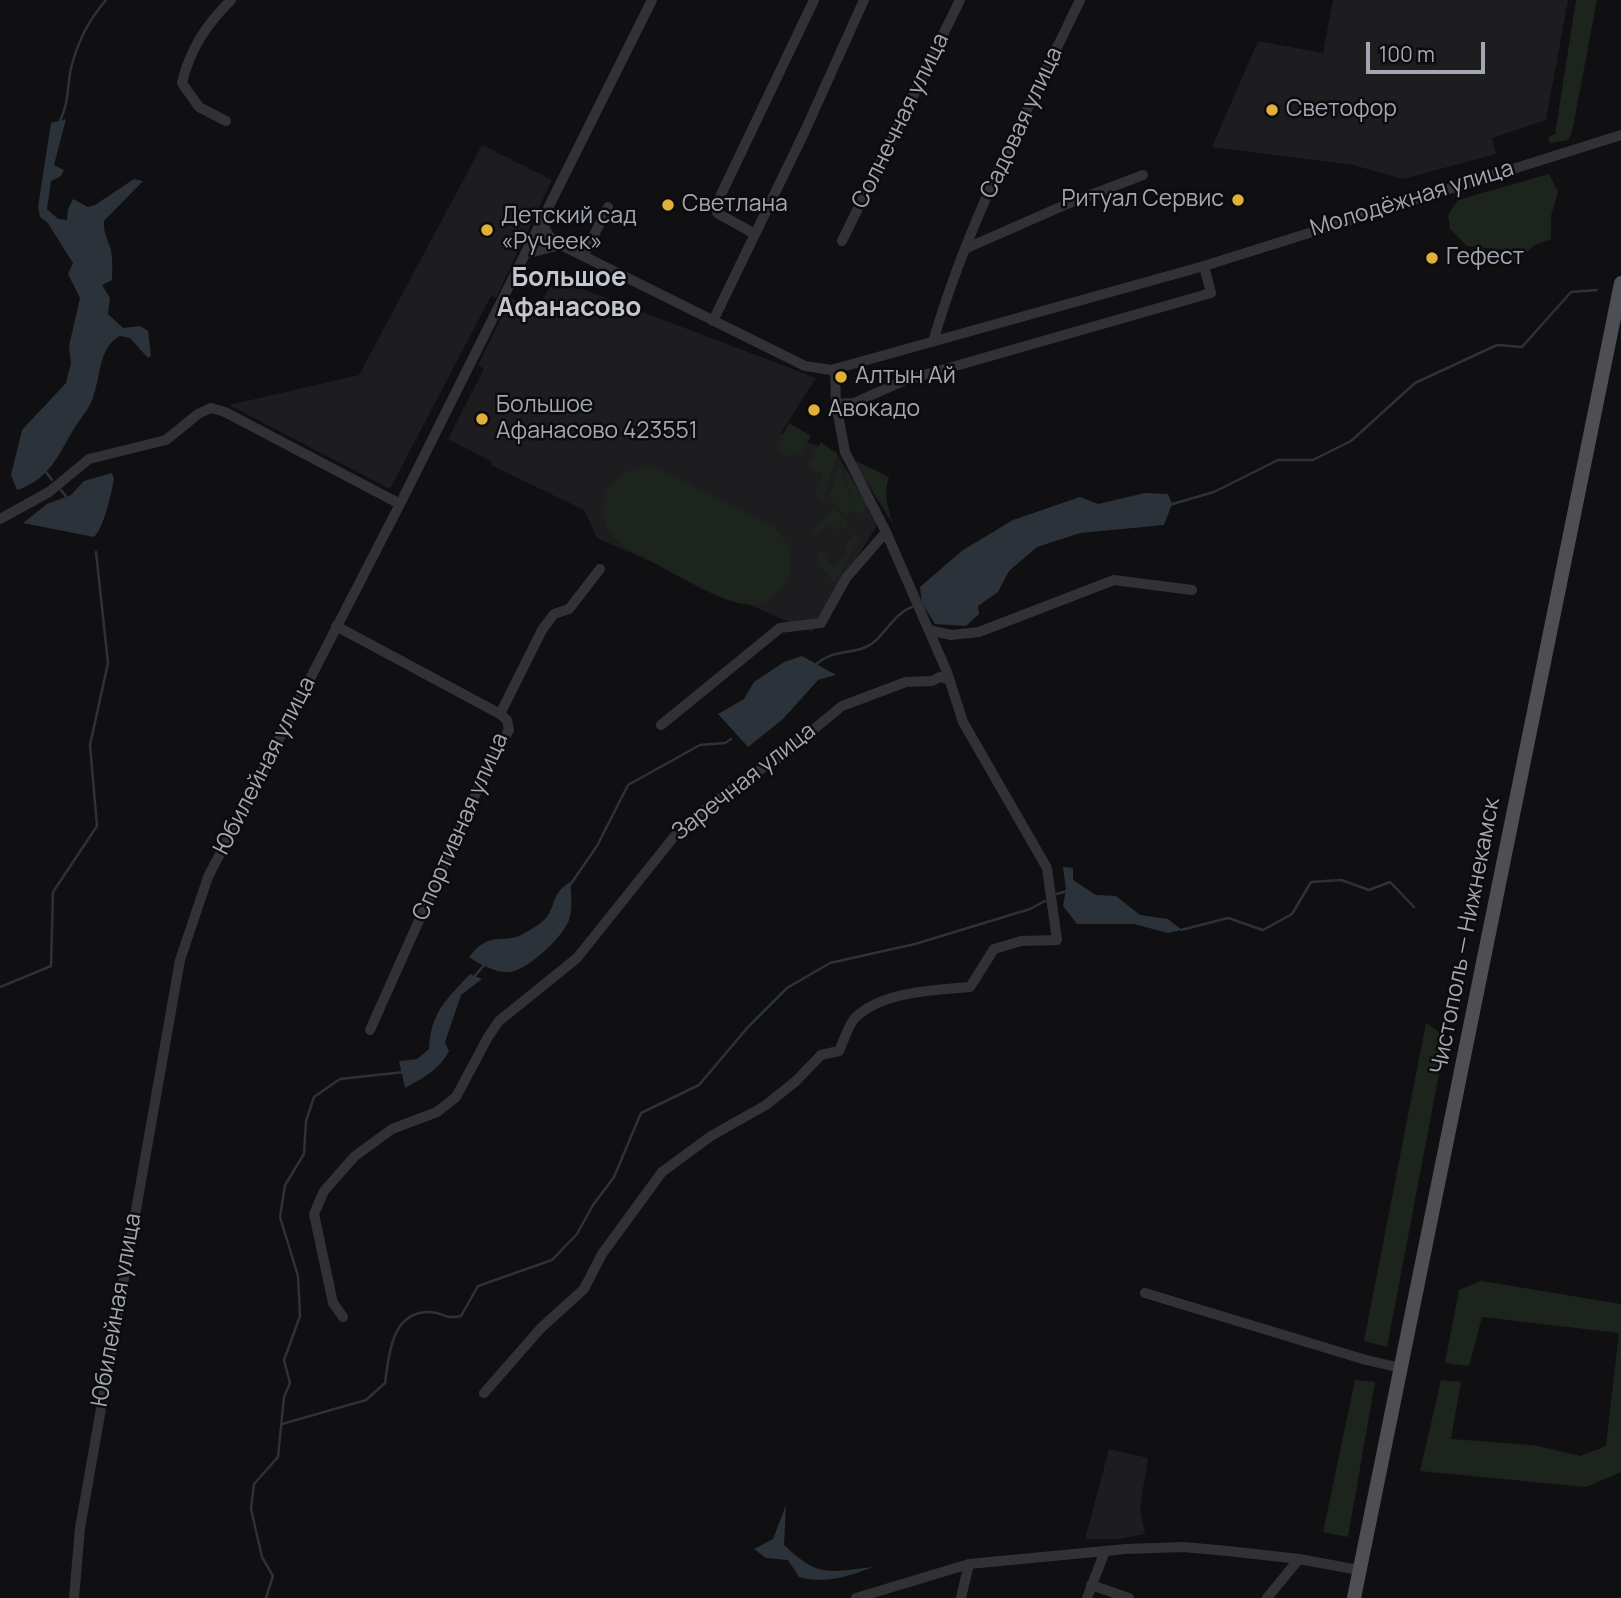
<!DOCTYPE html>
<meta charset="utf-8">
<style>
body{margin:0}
#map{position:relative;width:1621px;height:1598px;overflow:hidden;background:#101012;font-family:Manrope,sans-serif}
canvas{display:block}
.scale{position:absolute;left:1366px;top:42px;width:119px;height:32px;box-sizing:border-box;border:4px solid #a3a7b1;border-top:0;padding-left:9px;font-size:21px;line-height:24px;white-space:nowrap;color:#a3a7b1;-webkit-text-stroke:5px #0c0b0d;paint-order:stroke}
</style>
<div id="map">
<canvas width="1621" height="1598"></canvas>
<div class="scale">100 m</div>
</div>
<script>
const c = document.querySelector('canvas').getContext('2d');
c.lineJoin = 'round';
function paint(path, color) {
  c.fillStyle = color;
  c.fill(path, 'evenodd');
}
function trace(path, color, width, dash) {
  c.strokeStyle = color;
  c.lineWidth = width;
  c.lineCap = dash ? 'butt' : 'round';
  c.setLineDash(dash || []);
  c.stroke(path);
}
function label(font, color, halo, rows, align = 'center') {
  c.font = font + ' Manrope,sans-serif';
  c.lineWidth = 5;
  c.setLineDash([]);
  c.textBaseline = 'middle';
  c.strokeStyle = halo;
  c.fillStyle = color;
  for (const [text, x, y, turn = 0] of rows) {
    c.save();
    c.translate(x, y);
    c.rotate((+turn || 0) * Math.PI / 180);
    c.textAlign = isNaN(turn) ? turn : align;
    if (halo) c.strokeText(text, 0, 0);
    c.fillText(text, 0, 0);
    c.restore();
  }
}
paint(new Path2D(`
 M1333 0H1568L1546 120 1492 138 1496 154 1403 179 1353 165 1212 147 1258 41 1323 53Z
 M482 145 552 180 496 298 491 296 390 489 229 405 359 375Z
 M556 279 816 378 781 433 836 452 877 525 812 632 597 538 584 510 491 465 492 462 448 439 484 369 478 365 511 298 535 309Z
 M1109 1449 1148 1458 1140 1507 1145 1534 1120 1539H1085Z`), '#1d1d1f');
paint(new Path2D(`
 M1576 0H1597L1572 132 1568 140 1550 143 1548 137 1555 134Z
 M1549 174 1558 192 1551 216V239L1535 245 1511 265 1507 250 1467 246 1450 229 1448 215 1458 200Z
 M789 423 811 436 801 456 793 453 790 457 775 449Z
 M821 442 837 454 823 501 815 494 823 475 807 466Z
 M852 459 889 477C883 493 888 509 893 524Z
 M840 463 853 510 843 464 868 506 862 514 853 511 845 515 829 497Z
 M648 466 664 471 768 524C782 533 792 546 791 564 790 590 764 610 738 603 707 595 656 563 626 547 586 523 602 468 648 466Z
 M835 508 849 524 844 529 841 525 833 531 827 525 814 535 811 532Z
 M855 533 859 537 835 583 816 562 820 559 818 554 821 551 833 567 848 554 845 547Z
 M1426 1023 1446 1037 1387 1347 1364 1341Z
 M1481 1281 1621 1304V1472L1586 1487 1420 1471 1441 1380 1461 1382 1451 1439 1533 1445 1580 1456 1606 1446 1619 1333 1482 1317 1469 1366 1445 1363 1459 1290Z
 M1355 1380 1375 1382 1348 1537 1323 1532Z`), '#1d241e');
paint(new Path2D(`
 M66 119 54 165 64 170 61 176 51 181 47 209 58 219 67 220 68 209 73 199 88 207 95 205 134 179 143 181 104 221C103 234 108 239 111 250 113 260 112 270 112 280L102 285 110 298 108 314 123 328 140 326 148 331 151 356 148 358 130 338 120 336C99 347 101 374 94 394 91 407 82 416 75 427 59 454 49 480 17 490L11 475 22 430 66 383 71 363 69 346 80 298 68 274 73 263 47 222 40 217 38 207 51 123Z
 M112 473 114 479C111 494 104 528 94 537L23 523 47 504 71 495 84 481Z
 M1145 493 1168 494 1172 504 1164 525 1080 533 1037 547 1009 571 998 592 978 606 979 614 966 626 935 624 922 603 920 587 963 550 1013 520 1080 497 1098 504Z
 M802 656 836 675 818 680 783 719 748 747 718 714 744 699 754 682 784 662Z
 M1063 867 1073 868V880L1096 895 1116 896 1140 915 1168 919 1182 930 1168 933 1134 924H1077L1063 906 1066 889Z
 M570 882C571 894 573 908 569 920 563 937 527 971 509 972 496 973 479 964 469 957 490 929 504 945 523 934 530 930 541 924 546 918 557 903 551 894 570 882Z
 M470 974 482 979 461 995 445 1042 449 1051C439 1070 423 1078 405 1088L399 1061 417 1059 429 1049C431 1012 446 1000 470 974Z
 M786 1505 784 1545C819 1578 827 1572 873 1567 848 1577 824 1584 799 1577L788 1560 766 1558 754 1549 773 1539Z`), '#2b3239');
trace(new Path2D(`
 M60 121C69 103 67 87 71 68 78 41 88 21 106 0
 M46 472 52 480
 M61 490 67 498
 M1169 505 1214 492 1278 460H1313L1351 441 1415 383 1497 345 1522 347 1571 292 1597 290
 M814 666C833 649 846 655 866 647 883 640 891 615 912 607
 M570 885 597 846 628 785 700 745 725 743 731 739
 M1057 894 1070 890
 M1181 930 1228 918 1263 930 1292 914 1311 882 1341 880 1369 890 1390 882 1414 907
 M473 978 485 964
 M0 987 51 966 53 892 97 826 90 745 108 663 96 552
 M282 1424 366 1400 385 1383C389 1355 391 1311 430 1312 443 1312 444 1320 461 1316L478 1286 552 1260 577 1234 593 1205 614 1177 641 1113 699 1085 748 1027 787 988 830 963 915 944 1030 909 1045 901
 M266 1598 273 1576 262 1557 251 1509 254 1484 278 1457 284 1397 290 1383 284 1360 300 1316 298 1276 280 1217 285 1185 304 1154 306 1121 314 1097 340 1079 404 1072`), '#2b3239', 2.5);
trace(new Path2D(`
 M226 121 199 107 182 83C190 49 206 25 231 0
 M541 221 549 236 561 245
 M755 234 717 213 716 205 814 0
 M842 241 960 0
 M967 248 1067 204 1143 175
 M525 254 561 245 805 366 831 370 1204 266 1621 135
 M584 255 608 207
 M713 321 804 133 864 0
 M933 342C967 223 1027 111 1080 0
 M836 404 854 403 903 381 1211 293 1204 266
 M0 519 49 492 89 459 166 440 198 414 211 408 225 412 400 504
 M336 626 500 714 507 720 509 730 484 775 370 1030
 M929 630 951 635 979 632 1114 580 1192 590
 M500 714 542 630 554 614 569 609 600 569
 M661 725 780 628 821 623 846 578 886 532
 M1145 1293 1366 1360 1401 1368
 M343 1317 333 1303 314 1214 324 1191 355 1156 392 1129 437 1112 456 1097 488 1037 499 1021 577 958 681 828 741 782 780 757 842 706 906 682 932 681 940 677 947 679
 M484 1393 541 1328 584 1289 602 1254 662 1172 711 1136 766 1105 796 1081 821 1055 839 1051C844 1041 848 1024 856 1017 883 991 936 990 970 987L994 949 1021 941 1057 940 1047 868 963 722 947 672 886 532 845 452 836 404 835 369
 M1091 1585 1129 1598
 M74 1598 80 1528 180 960 208 877 400 504 652 0
 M856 1598 969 1564 1126 1549 1183 1547 1228 1551 1299 1559 1359 1570
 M961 1598 969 1564
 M1087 1598 1105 1551
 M1267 1598 1299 1559`), '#323236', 10);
trace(new Path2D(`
 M1354 1598 1621 283`), '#4e4f55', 14);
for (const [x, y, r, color] of [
 [1272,110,7,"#e0b03a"],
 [1238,200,7,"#e0b03a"],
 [668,205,7,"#e0b03a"],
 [487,230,7,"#e0b03a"],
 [1432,258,7,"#e0b03a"],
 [841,377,7,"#e0b03a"],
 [814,410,7,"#e0b03a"],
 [482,419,7,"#e0b03a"]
]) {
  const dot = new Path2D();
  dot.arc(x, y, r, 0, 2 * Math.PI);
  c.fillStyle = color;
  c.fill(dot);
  trace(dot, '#0c0b0d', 2.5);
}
label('23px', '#a3a7b1', '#0c0b0d', [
 ["Светофор",1286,110],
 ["Ритуал Сервис",1224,200,"right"],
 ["Светлана",682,205],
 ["Детский сад",501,217],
 ["«Ручеек»",501,243],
 ["Гефест",1446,258],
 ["Алтын Ай",855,377],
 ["Большое",496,406],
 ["Афанасово 423551",496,432],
 ["Авокадо",828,410]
], 'left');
label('23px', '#a3a7b1', '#0c0b0d', [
 ["Солнечная улица",901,121,-64],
 ["Садовая улица",1022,123,-65],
 ["Молодёжная улица",1412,199,-17],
 ["Юбилейная улица",265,766,-63],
 ["Заречная улица",744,782,-38],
 ["Спортивная улица",461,827,-66],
 ["Чистополь — Нижнекамск",1466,936,-79],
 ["Юбилейная улица",117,1310,-80]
]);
label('bold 26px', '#c3c6ce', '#0c0b0d', [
 ["Большое",569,279],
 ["Афанасово",569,309]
]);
</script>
